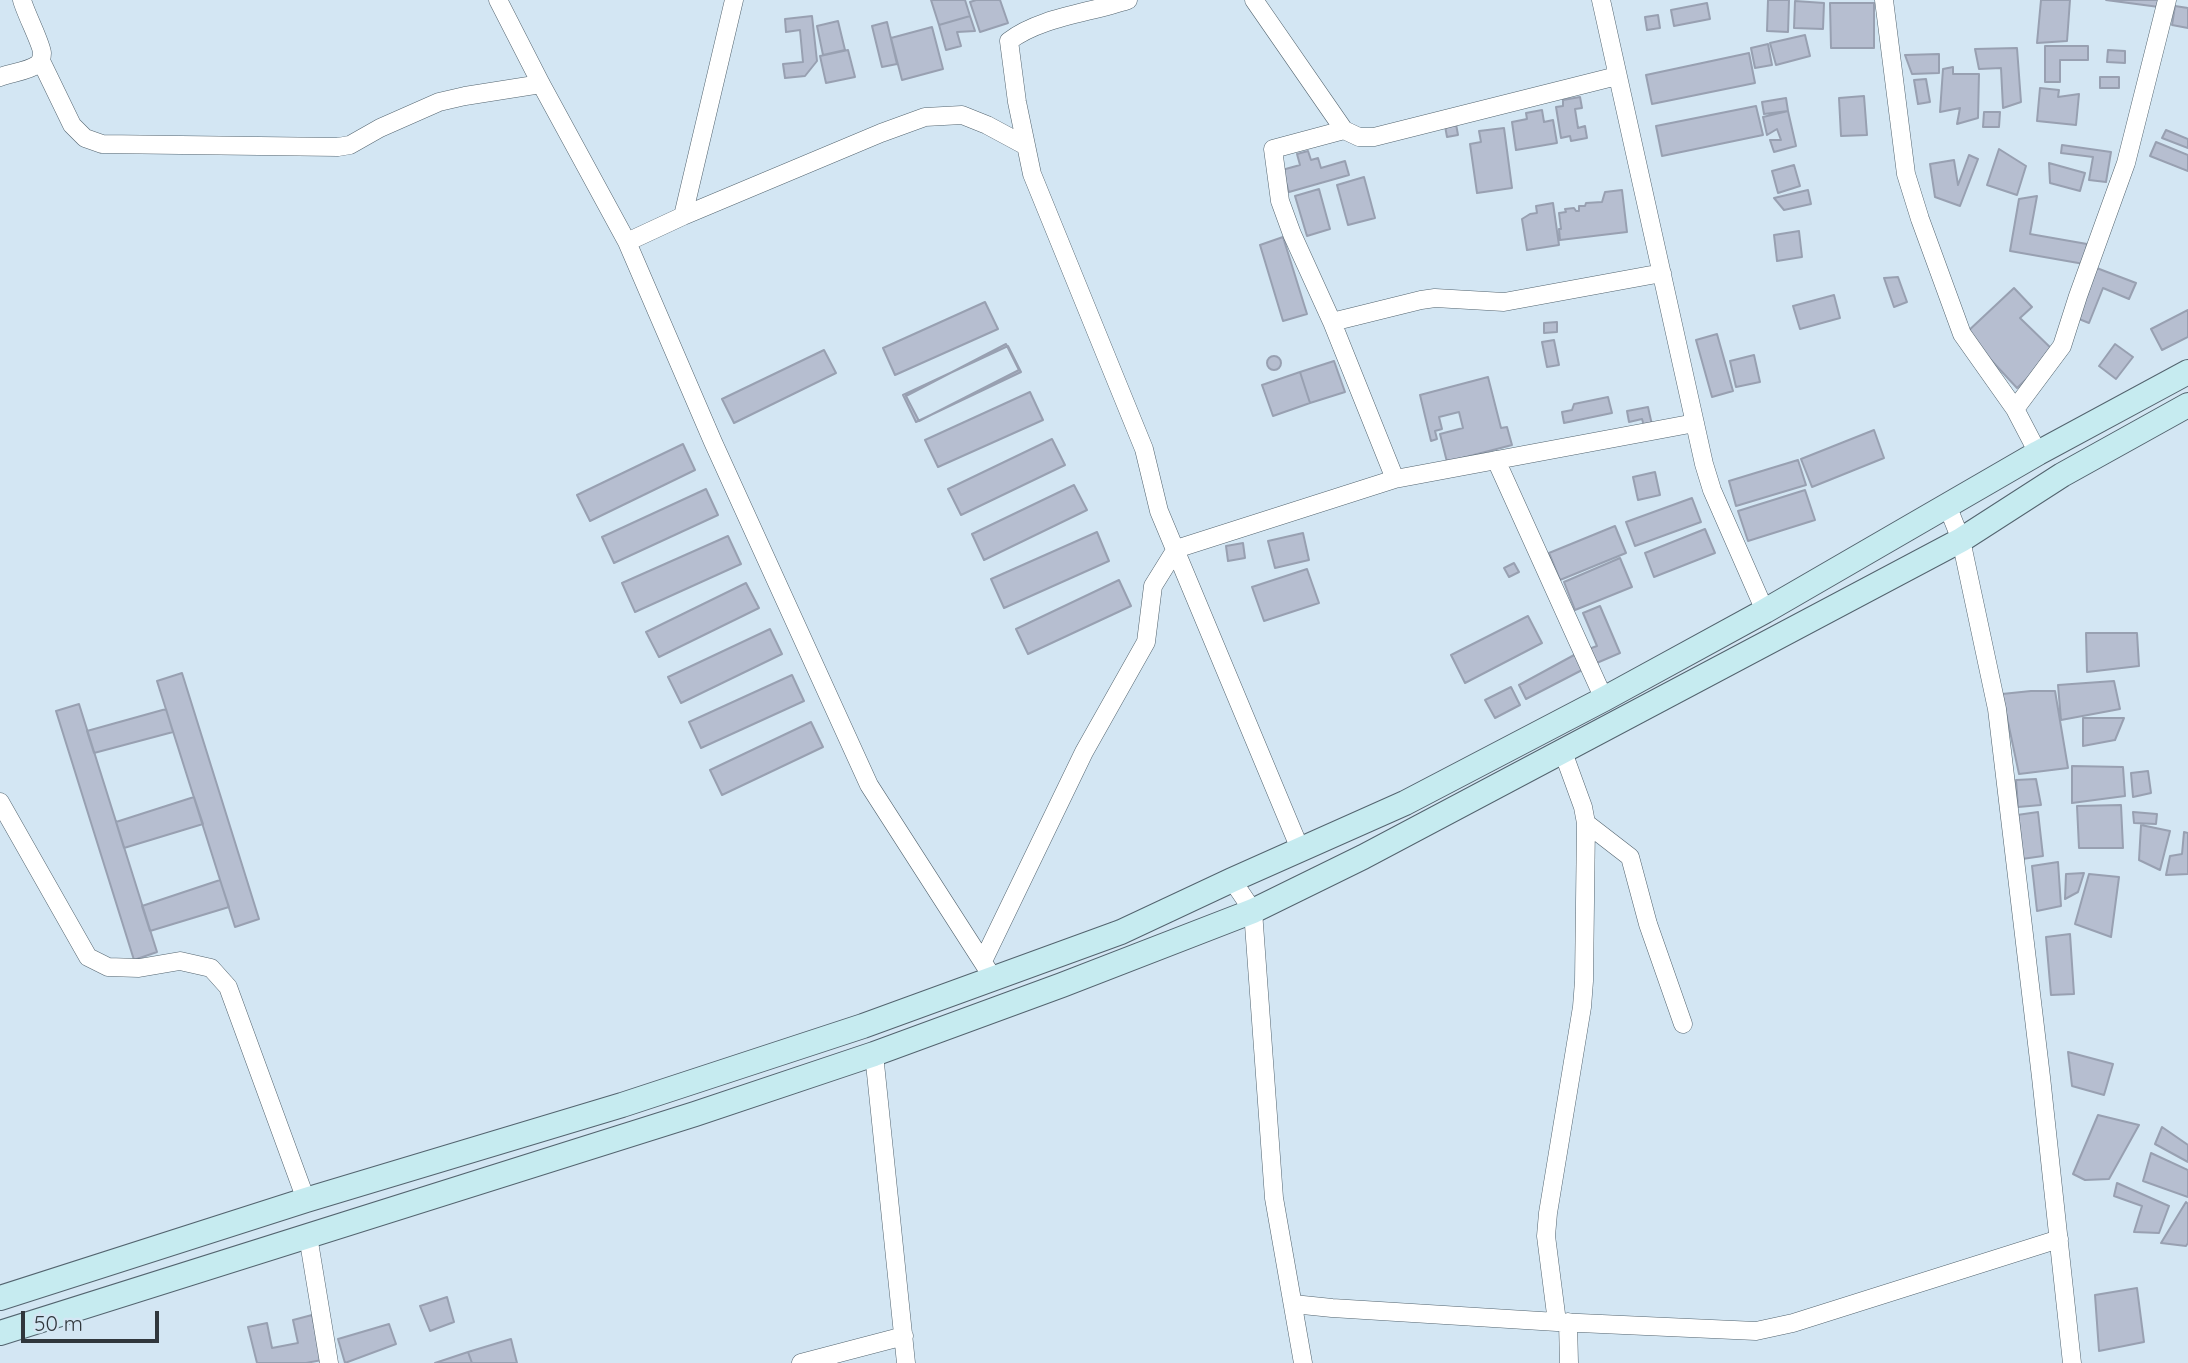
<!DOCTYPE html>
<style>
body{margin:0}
#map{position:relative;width:2188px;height:1363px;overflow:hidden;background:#d3e6f3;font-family:Quicksand,sans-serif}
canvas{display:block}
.scale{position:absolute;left:21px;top:1311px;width:138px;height:32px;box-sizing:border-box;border:4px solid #30373c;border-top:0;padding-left:9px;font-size:21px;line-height:24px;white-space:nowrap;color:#30373c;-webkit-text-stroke:5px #d3e6f3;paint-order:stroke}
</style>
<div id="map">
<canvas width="2188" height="1363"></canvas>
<div class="scale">50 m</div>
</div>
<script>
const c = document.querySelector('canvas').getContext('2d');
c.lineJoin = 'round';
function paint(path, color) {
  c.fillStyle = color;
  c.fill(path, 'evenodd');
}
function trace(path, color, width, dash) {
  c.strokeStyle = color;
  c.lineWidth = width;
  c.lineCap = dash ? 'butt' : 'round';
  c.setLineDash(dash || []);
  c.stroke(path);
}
const building = new Path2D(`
 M931 0H965L970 16 939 25Z
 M976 0H1000L1008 23 980 32 970 2Z
 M1768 0H1789L1788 32 1767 31Z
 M2041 0H2070L2067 41 2037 43Z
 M2106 0H2160L2159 7Z
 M1795 1 1824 3 1823 29 1794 28Z
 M1707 3 1710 19 1674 26 1671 10Z
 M1830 3H1874V48H1831Z
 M2175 6 2188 8V28L2172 25Z
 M1658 15 1660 28 1647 30 1645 17Z
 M812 16 817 61 805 76 785 78 783 64 803 62 800 30 786 32 785 19Z
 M970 16 975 31 957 32 961 46 946 50 939 25Z
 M838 21 845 50 823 55 817 26Z
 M887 22 897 64 882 67 872 26Z
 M932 27 943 69 902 80 891 38Z
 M1805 35 1810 56 1776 65 1770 43Z
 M1768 44 1772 65 1755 68 1751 48Z
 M2045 46H2088V60H2060V82H2045Z
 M2017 48 2021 102 2003 108 2001 68 1979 69 1975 49Z
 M848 50 855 77 826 83 820 56Z
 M2108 50 2125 51V63L2107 62Z
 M1749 53 1755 83 1652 104 1646 75Z
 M1939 54V73L1912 74 1905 55Z
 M1953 67V74H1979L1978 118 1957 124 1960 108 1940 112 1943 69Z
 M2100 77H2119V88H2100Z
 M1926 79 1930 102 1918 104 1914 80Z
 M2040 88 2059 90 2058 97 2079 94 2076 125 2037 121Z
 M1864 96 1867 135 1841 136 1839 98Z
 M1580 97 1582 108 1575 109 1578 128 1585 126 1587 138 1571 141 1570 136 1561 138 1556 107 1563 106V100Z
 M1786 98 1788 111 1764 114 1762 102Z
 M1756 106 1763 135 1662 156 1656 126Z
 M1542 110 1544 122 1553 120 1557 143 1516 150 1512 122 1527 119 1526 113Z
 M1788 111 1796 146 1774 152 1770 140H1781L1777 129 1767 135 1763 117Z
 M1984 112H2000L1999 127H1983Z
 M1456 124 1458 135 1447 137 1445 126Z
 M1504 128 1512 188 1477 193 1470 144 1481 142 1479 131Z
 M2166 130 2188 139V148L2162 138Z
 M2156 142 2188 155V171L2150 156Z
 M2062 145 2111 152 2106 182 2089 180 2093 157 2061 153Z
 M1999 149 2026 166 2017 195 1987 185Z
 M1308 151 1311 160 1318 158 1321 168 1345 161 1349 175 1289 192 1282 170 1300 165 1297 154Z
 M1969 155 1978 159 1960 206 1935 197 1930 164 1954 160 1958 185Z
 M2049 163 2085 173 2080 191 2050 183Z
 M1794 165 1800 186 1778 193 1772 171Z
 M1364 177 1375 218 1348 225 1337 185Z
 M1319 189 1330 229 1307 236 1295 196Z
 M1622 190 1627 232 1560 240 1559 229H1561L1559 213 1566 212 1565 209 1574 208 1576 211H1579V206H1585L1586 203 1602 202 1605 192Z
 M1808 190 1811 204 1784 210 1774 198Z
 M2037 196 2030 234 2087 244 2084 264 2010 251 2019 199Z
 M1553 203 1559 245 1527 250 1522 219 1530 214 1537 213 1536 206Z
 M1799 231 1802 257 1777 261 1774 235Z
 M1283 237 1307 314 1283 321 1260 245Z
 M2094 267 2136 283 2129 299 2103 288 2089 323 2074 317Z
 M1898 277 1907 302 1894 307 1884 278Z
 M2014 288 2032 307 2020 318 2055 352 2017 388 1966 333Z
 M1834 295 1840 318 1800 329 1793 306Z
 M985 302 998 329 895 375 883 348Z
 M2188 310V337L2162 350 2151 329Z
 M1557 322V332L1544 333V323Z
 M1717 334 1733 391 1712 397 1696 340Z
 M1554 340 1559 365 1547 367 1542 342Z
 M1006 344 1019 370 919 421 906 396Z
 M2115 344 2133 357 2116 379 2099 366Z
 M1008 346 1021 372 916 422 903 395Z
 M824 350 836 373 734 423 722 399Z
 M1754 355 1760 382 1736 387 1730 361Z
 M1267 363a7 7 0 1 1 14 0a7 7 0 1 1-14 0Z
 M1334 361 1345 392 1310 403 1300 372Z
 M1300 372 1310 403 1273 416 1262 385Z
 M1488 377 1501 428 1507 427 1512 445 1447 462 1440 434 1463 428 1459 412 1439 417 1442 429 1435 431 1437 439 1431 441 1420 395Z
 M1030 392 1043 420 938 467 925 440Z
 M1608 397 1612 413 1564 423 1562 412 1572 410 1574 404Z
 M1648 407 1652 425 1644 426 1642 419 1629 422 1627 411Z
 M1874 430 1884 458 1812 487 1801 459Z
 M1052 439 1065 465 961 515 948 489Z
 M683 444 695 470 590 521 577 495Z
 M1798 460 1806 485 1736 506 1729 481Z
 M1655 472 1660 495 1638 500 1633 477Z
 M1074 485 1087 510 984 560 972 534Z
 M706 489 718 515 614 563 602 537Z
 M1805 490 1815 520 1748 541 1738 511Z
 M1692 498 1701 522 1635 546 1626 522Z
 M1615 526 1626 553 1560 580 1549 553Z
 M1705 529 1715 553 1654 577 1645 553Z
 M1097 532 1109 561 1004 608 991 579Z
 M1303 533 1309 560 1275 568 1268 541Z
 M728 536 741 564 635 612 622 583Z
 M1243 543 1245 558 1228 561 1226 546Z
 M1620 558 1632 587 1575 610 1564 582Z
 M1514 563 1519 572 1509 577 1504 568Z
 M1307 569 1319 603 1264 621 1252 587Z
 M1119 580 1131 606 1028 654 1016 629Z
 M746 583 759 608 659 657 646 632Z
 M1600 606 1620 653 1592 665 1586 650 1597 646 1583 613Z
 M1528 616 1542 643 1465 683 1451 655Z
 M770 629 782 654 681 703 668 677Z
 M2086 633H2137L2139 666 2087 672Z
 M1576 654 1584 669 1526 699 1519 685Z
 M182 673 259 919 235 927 157 681Z
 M792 675 804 701 701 748 689 722Z
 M2114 681 2120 709 2061 720 2058 685Z
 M1511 687 1520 705 1495 718 1485 700Z
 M2031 691H2055L2068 768 2019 774 2002 694Z
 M79 704 157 952 134 960 56 711Z
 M166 709 173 732 94 753 87 731Z
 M2083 718H2124L2115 740 2083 746Z
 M811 722 823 747 722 795 710 770Z
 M2072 766 2123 767 2125 796 2072 803Z
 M2148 771 2151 793 2133 797 2131 773Z
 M2036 779 2041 805 2018 807 2016 780Z
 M194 797 203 824 124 848 116 822Z
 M2121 805 2123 848H2079L2077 806Z
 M2038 812 2043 856 2022 859 2017 815Z
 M2133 812 2157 814 2156 824 2134 823Z
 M2141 825 2170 831 2160 870 2139 860Z
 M2184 832 2188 833V874L2166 875 2170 856 2182 854Z
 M2058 862 2061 906 2037 911 2032 866Z
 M2084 873 2078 892 2065 899 2066 874Z
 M2089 874 2119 877 2111 937 2075 924Z
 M220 880 229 907 150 931 142 906Z
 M2070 934 2074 994 2051 995 2046 937Z
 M2068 1052 2113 1064 2104 1095 2072 1086Z
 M2098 1115 2139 1125 2109 1179 2085 1180 2073 1174Z
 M2162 1127 2188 1145V1162L2155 1144Z
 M2151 1153 2188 1170V1197L2143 1181Z
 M2117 1183 2169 1206 2159 1233 2134 1232 2142 1206 2114 1196Z
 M2186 1202 2188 1204V1243L2186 1246 2161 1243Z
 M2137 1288 2144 1342 2099 1351 2095 1295Z
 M447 1297 454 1322 430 1331 420 1306Z
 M312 1315 322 1360 306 1363H257L248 1327 267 1323 272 1348 298 1343 293 1320Z
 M389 1324 396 1344 345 1363 338 1339Z
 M511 1339 517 1363H472L468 1352Z
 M468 1352 472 1363H435Z`);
paint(building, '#b6bed0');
trace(building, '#98a0b1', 2);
const street = new Path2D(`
 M498 0 541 84 627 242 713 442 869 785 993 978
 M1128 0C1090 13 1040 17 1009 41L1017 102 1032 174 1144 449 1159 511 1300 849
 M1254 0 1344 130 1359 137H1374L1617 76
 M1601 0 1704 464 1712 490 1765 611
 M1884 0 1906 174 1920 219 1962 334 2015 409 2038 453
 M41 61 72 125 85 138 102 144 338 147 350 145 380 128 439 102 465 96 541 84
 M0 77C11 73 29 71 38 64 41 61 42 58 42 53 42 45 25 12 22 0
 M1344 130 1273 149 1280 201 1292 234 1332 322 1395 479
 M683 216 881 133 925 117 962 115 987 125 1026 146
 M627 242 683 216 734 0
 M1332 322 1421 300 1435 298 1504 302 1662 273
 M2015 409 2062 346 2078 296 2126 163 2167 0
 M1496 460 1604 699
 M1947 505 1961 540 1997 709 2041 1077 2072 1363
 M0 802 88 957 108 967 139 968 180 961 211 968 228 987 306 1200
 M1586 823 1630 857 1648 924 1683 1024
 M1232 880 1253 911 1274 1198 1303 1363
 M983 961 1084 752 1146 642 1153 586 1176 549 1395 479 1695 423
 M874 1054 906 1363
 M308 1236 329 1363
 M1293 1304 1332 1308 1557 1322 1756 1331 1793 1323 2059 1239
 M1557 1322 1546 1236 1548 1213 1582 1007 1584 981 1586 823 1583 807 1563 752
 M1568 1322 1569 1363
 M801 1363 904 1336`);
const secondary = new Path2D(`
 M0 1298 306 1200 622 1105 863 1026 1121 932 1232 880 1405 803 1604 699 1765 611 2038 453 2188 372
 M0 1333 695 1114 874 1054 1062 985 1253 911 1363 857 1961 540 2062 475 2188 405`);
trace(street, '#53646f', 19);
trace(secondary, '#53646f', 26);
trace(street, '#fff', 18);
trace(secondary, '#c6ebf0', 24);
</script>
